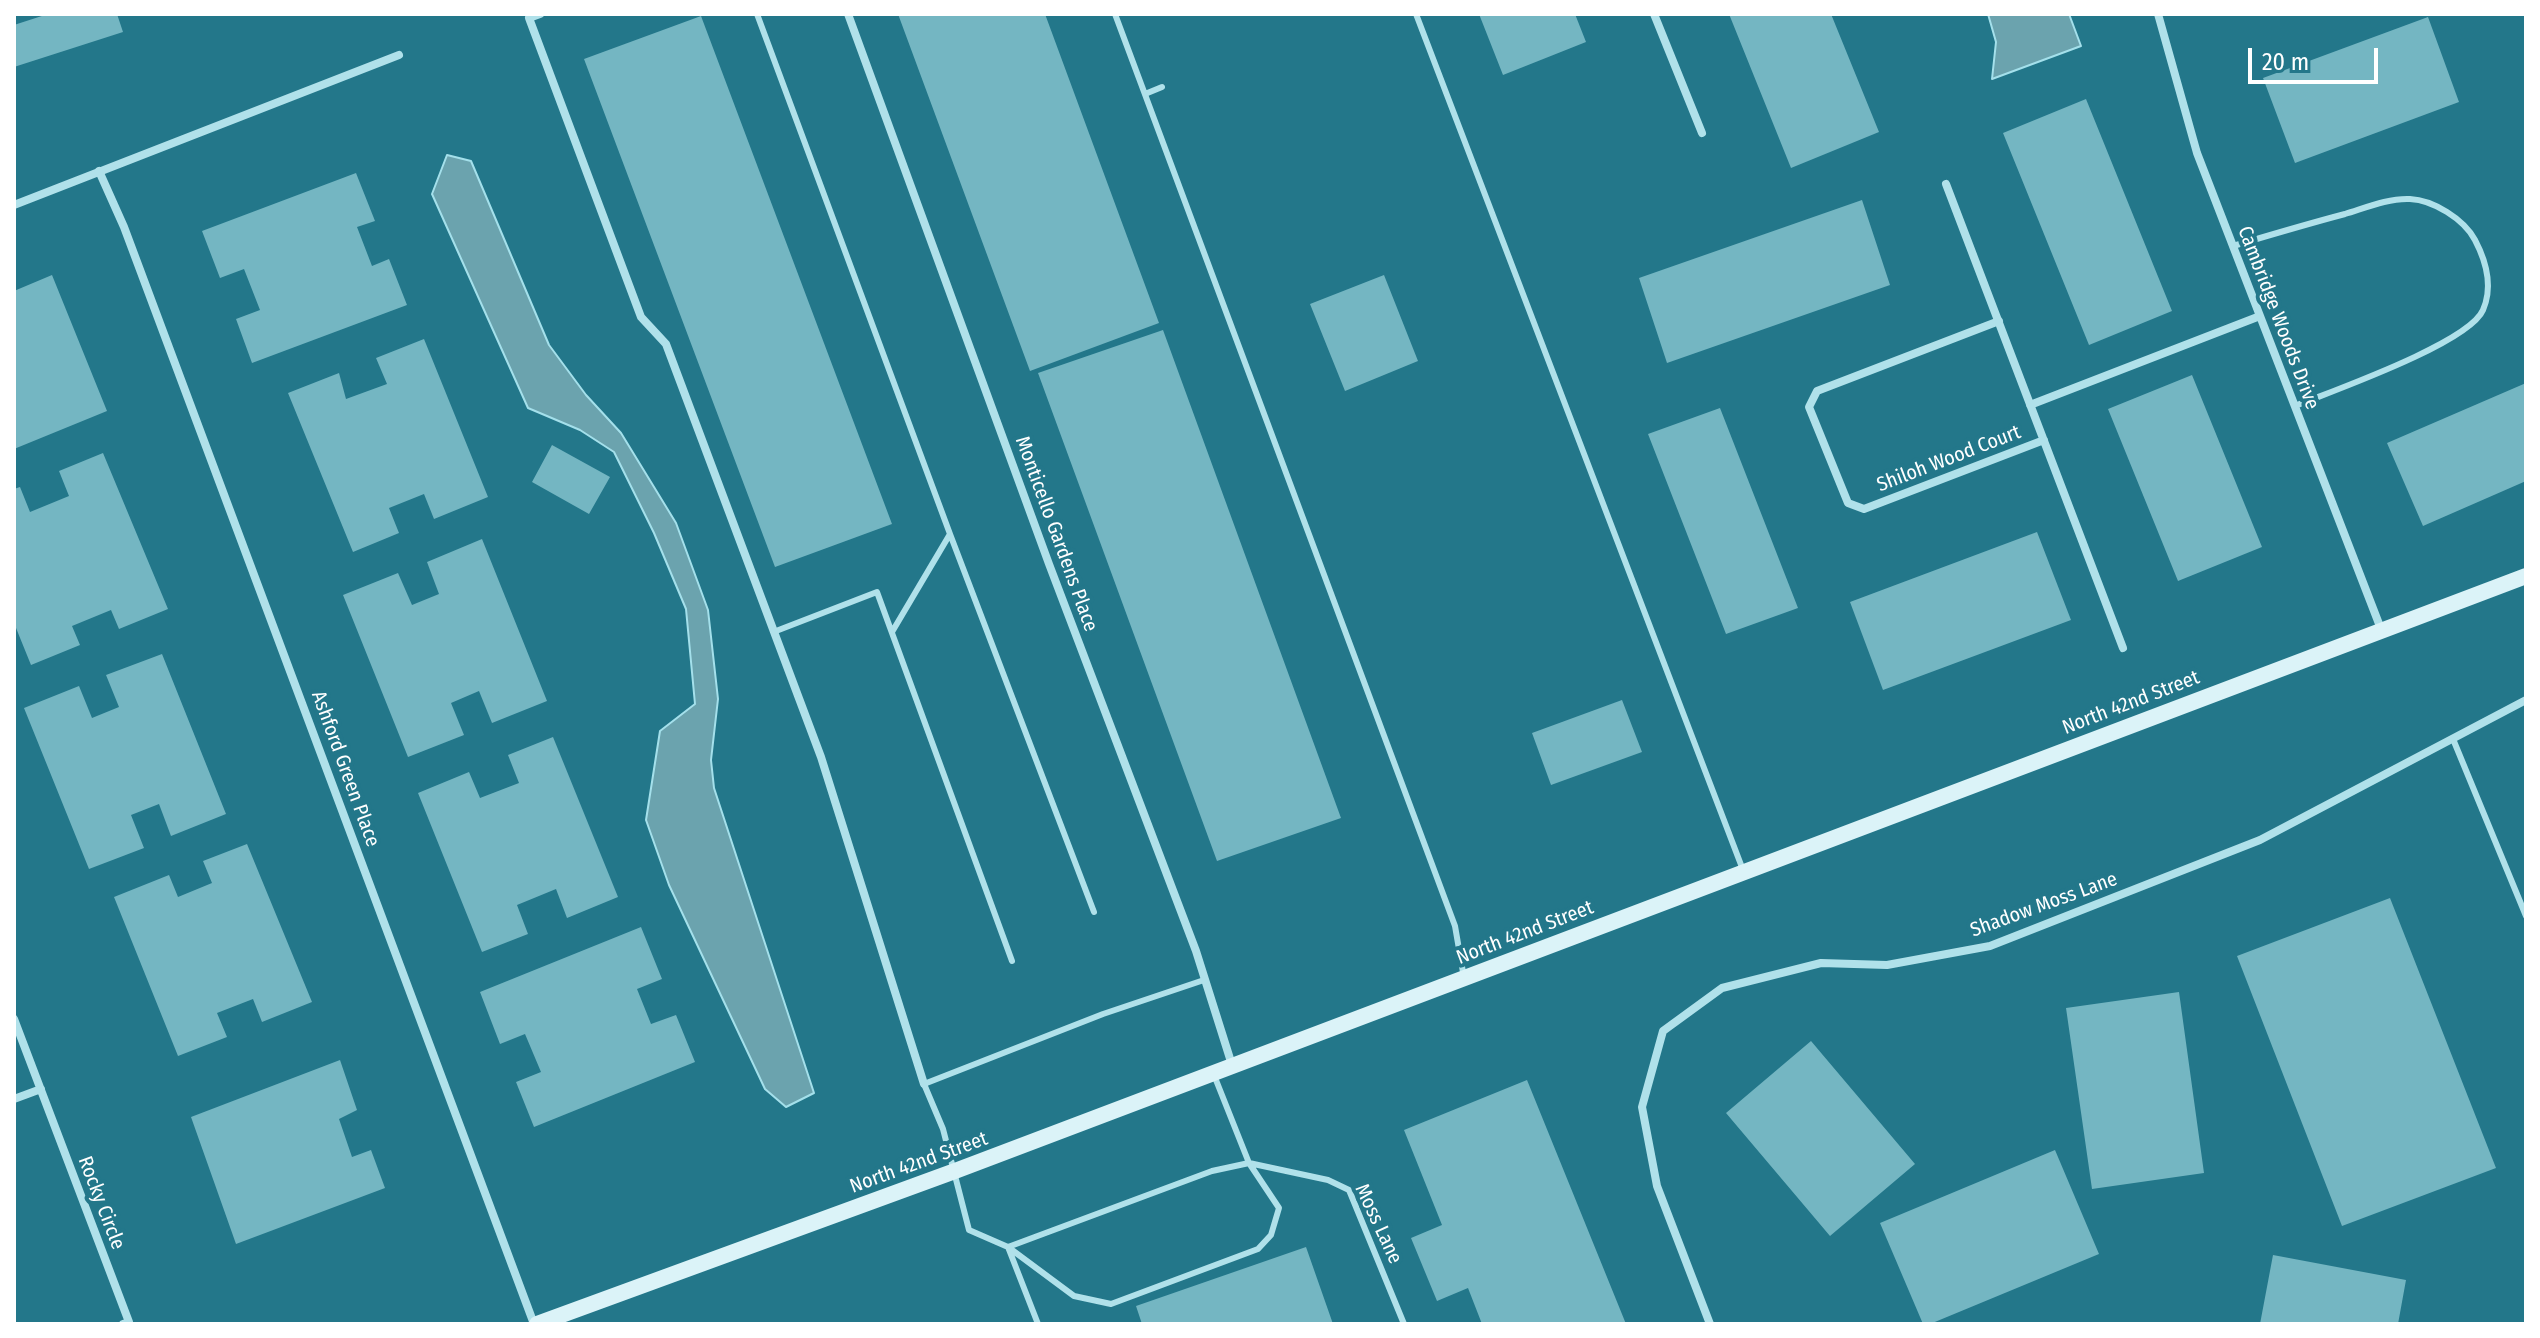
<!DOCTYPE html>
<style>
body{margin:0}
#map{position:relative;width:2540px;height:1338px;overflow:hidden;background:#23778a;font-family:"Fira Sans Condensed",sans-serif}
canvas{display:block}
.frame{position:absolute;inset:0;border:16px solid #fff;pointer-events:none}
.scale{position:absolute;left:2248px;top:48px;width:130px;height:36px;box-sizing:border-box;border:4px solid #fff;border-top:0;padding-left:10px;font-size:24px;line-height:28px;white-space:nowrap;color:#fff;-webkit-text-stroke:6px #23778a;paint-order:stroke}
</style>
<div id="map">
<canvas width="2540" height="1338"></canvas>
<div class="frame"></div>
<div class="scale">20 m</div>
</div>
<script>
const c = document.querySelector('canvas').getContext('2d');
c.lineJoin = 'round';
function paint(path, color) {
  c.fillStyle = color;
  c.fill(path, 'evenodd');
}
function trace(path, color, width, dash) {
  c.strokeStyle = color;
  c.lineWidth = width;
  c.lineCap = dash ? 'butt' : 'round';
  c.setLineDash(dash || []);
  c.stroke(path);
}
function label(font, color, halo, rows, align = 'center') {
  c.font = font + ' "Fira Sans Condensed",sans-serif';
  c.lineWidth = 8;
  c.setLineDash([]);
  c.textBaseline = 'middle';
  c.strokeStyle = halo;
  c.fillStyle = color;
  for (const [text, x, y, turn = 0] of rows) {
    c.save();
    c.translate(x, y);
    c.rotate((+turn || 0) * Math.PI / 180);
    c.textAlign = isNaN(turn) ? turn : align;
    if (halo) c.strokeText(text, 0, 0);
    c.fillText(text, 0, 0);
    c.restore();
  }
}
const water = new Path2D(`
 M1988 14H2069L2081 46 1992 79 1996 42Z
 M447 155 471 161 549 345 586 395 621 433 676 523 708 610 718 699 711 760 714 788 814 1093 786 1107 765 1089 669 885 646 820 660 731 695 704 686 609 654 533 614 452 580 430 528 408 432 194Z`);
paint(water, '#6ba3ae');
trace(water, '#a4e0eb', 2);
paint(new Path2D(`
 M48 14H117L123 32 14 67V25Z
 M898 14H1045L1159 323 1030 371Z
 M1479 14H1575L1586 42 1503 75Z
 M1729 14H1831L1879 132 1791 168Z
 M701 16 892 524 775 567 584 59Z
 M2428 17 2459 102 2295 163 2263 78Z
 M2086 99 2172 311 2089 345 2003 133Z
 M356 173 375 221 357 227 372 266 389 259 407 305 252 363 236 319 260 310 244 269 220 278 202 231Z
 M1862 200 1890 285 1667 363 1639 278Z
 M52 275 107 411 14 449V291Z
 M1384 275 1418 361 1345 391 1310 304Z
 M1163 330 1341 818 1217 861 1038 373Z
 M424 339 488 497 434 519 424 494 389 508 399 533 353 552 288 393 339 373 346 399 387 384 376 358Z
 M2192 375 2262 547 2178 581 2108 409Z
 M2526 383V481L2423 526 2387 443Z
 M1720 408 1798 608 1726 634 1648 434Z
 M552 445 610 477 589 514 532 482Z
 M103 453 168 609 119 629 111 610 72 626 80 645 31 665 14 623V489L20 487 30 512 69 496 59 471Z
 M2037 532 2071 620 1883 690 1850 602Z
 M482 539 547 701 492 723 479 691 451 703 464 735 408 757 343 595 398 573 412 605 439 594 427 562Z
 M162 654 226 814 171 836 159 804 131 815 144 848 89 869 24 708 79 686 92 718 119 707 106 675Z
 M1622 700 1642 752 1551 785 1532 733Z
 M553 737 618 897 567 918 556 889 517 905 528 934 482 952 418 793 469 772 480 798 519 783 508 755Z
 M247 844 312 1002 262 1022 253 999 217 1013 227 1037 178 1056 114 897 169 875 178 897 212 883 203 861Z
 M2390 898 2496 1168 2342 1226 2237 956Z
 M641 927 662 979 637 989 651 1024 676 1015 695 1062 534 1127 516 1082 541 1072 525 1034 500 1044 480 992Z
 M2179 992 2204 1173 2092 1189 2066 1008Z
 M1811 1041 1915 1164 1830 1236 1726 1113Z
 M340 1060 357 1110 339 1119 352 1157 371 1150 385 1188 236 1244 191 1117Z
 M1527 1080 1626 1324H1482L1468 1288 1437 1301 1411 1238 1442 1225 1404 1130Z
 M2055 1150 2099 1254 1930 1324H1923L1880 1223Z
 M1306 1247 1333 1324H1142L1136 1306Z
 M2273 1255 2406 1280 2398 1324H2260Z`), '#74b6c2');
trace(new Path2D(`
 M757 14 950 534 892 632
 M1115 14 1455 926 1464 978
 M1416 14 1743 870
 M1145 94 1162 87
 M2233 246C2270 235 2307 224 2345 214 2365 208 2388 198 2410 199 2433 200 2464 219 2475 240 2486 261 2493 287 2483 310 2469 343 2332 391 2295 406
 M950 534 1094 912
 M776 631 877 592 1012 961
 M2453 739 2526 916
 M1214 1075 1249 1163 1328 1180 1349 1190 1404 1324
 M1008 1247 1212 1171 1249 1163 1279 1208 1271 1235 1258 1249 1111 1304 1074 1296 1008 1247 969 1230 943 1129 924 1084 1103 1014 1204 980
 M1008 1247 1038 1324`), '#b0e1ea', 6);
trace(new Path2D(`
 M540 14 529 18 641 317 666 344 821 757 924 1084
 M848 14 1049 564 1196 951 1232 1065
 M1654 14 1702 133
 M2158 14 2197 153 2381 629
 M99 171 124 227 534 1324
 M1946 184 2123 648
 M14 205 399 55
 M1999 321 1817 391 1809 407 1848 503 1864 509 2044 440
 M2030 405 2260 316
 M14 1019 129 1322 123 1324
 M14 1099 41 1089
 M1710 1324 1657 1186 1642 1107 1663 1031 1722 988 1821 963 1887 965 1990 946 2260 840 2526 700`), '#b0e1ea', 8);
trace(new Path2D(`
 M537 1324 955 1171 2526 576`), '#dbf3f8', 16);
label('20px', '#fff', '#23778a', [
 ["Cambridge Woods Drive",2278,318,69],
 ["Shiloh Wood Court",1949,459,-21],
 ["Monticello Gardens Place",1056,534,70],
 ["North 42nd Street",2131,703,-21],
 ["Ashford Green Place",345,769,70],
 ["Shadow Moss Lane",2044,905,-20],
 ["North 42nd Street",1525,933,-21],
 ["North 42nd Street",919,1163,-20],
 ["Rocky Circle",101,1203,69],
 ["Moss Lane",1378,1224,65]
]);
</script>
